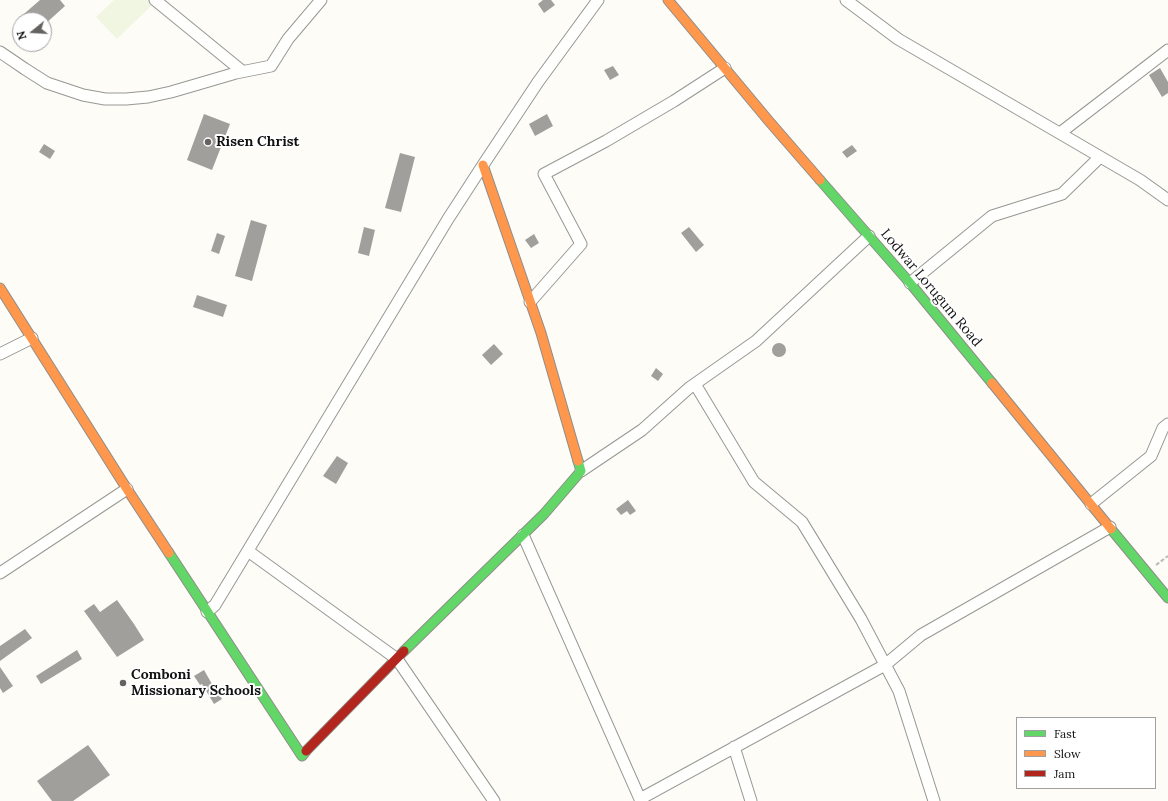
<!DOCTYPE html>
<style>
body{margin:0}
#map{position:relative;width:1168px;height:801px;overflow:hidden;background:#fdfcf7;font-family:Lora,serif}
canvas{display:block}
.legend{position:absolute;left:1016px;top:717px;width:140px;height:72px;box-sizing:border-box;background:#fff;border:1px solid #a0a0a0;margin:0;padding:5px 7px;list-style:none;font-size:12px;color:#111}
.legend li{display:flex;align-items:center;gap:8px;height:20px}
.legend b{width:20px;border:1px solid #a0a0a0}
.north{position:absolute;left:12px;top:12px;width:40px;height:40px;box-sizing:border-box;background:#fff;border:1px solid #a0a0a0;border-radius:50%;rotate:252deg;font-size:11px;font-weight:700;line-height:16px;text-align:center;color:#111}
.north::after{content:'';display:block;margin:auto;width:14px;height:18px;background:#646362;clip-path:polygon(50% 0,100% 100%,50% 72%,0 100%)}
</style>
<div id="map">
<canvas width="1168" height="801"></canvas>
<ul class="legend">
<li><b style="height:5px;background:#63d668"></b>Fast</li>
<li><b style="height:5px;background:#ff974d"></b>Slow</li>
<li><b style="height:5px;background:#b3261e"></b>Jam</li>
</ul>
<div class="north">N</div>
</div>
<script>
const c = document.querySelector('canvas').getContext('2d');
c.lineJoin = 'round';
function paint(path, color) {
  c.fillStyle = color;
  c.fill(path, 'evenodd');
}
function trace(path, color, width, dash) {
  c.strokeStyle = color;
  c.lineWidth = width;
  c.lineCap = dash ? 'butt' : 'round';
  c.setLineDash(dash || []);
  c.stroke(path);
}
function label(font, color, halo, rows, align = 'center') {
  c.font = font + ' Lora,serif';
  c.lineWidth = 4;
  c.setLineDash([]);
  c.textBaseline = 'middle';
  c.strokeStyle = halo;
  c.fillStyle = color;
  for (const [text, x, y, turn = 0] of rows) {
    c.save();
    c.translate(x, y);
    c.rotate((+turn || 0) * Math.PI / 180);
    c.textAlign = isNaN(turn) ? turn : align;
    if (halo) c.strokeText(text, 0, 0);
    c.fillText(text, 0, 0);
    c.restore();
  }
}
paint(new Path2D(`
 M114 0H149L153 4 117 39 96 17Z`), '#f0f6e1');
paint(new Path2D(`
 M40 0H60L65 6 44 25V20H17Z
 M543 0H551L555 5 544 13 538 4Z
 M613 66 619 75 610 80 604 70Z
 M1160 68 1168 82V93L1162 97 1149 75Z
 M204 114 230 124 212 170 187 160Z
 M547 114 553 126 535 136 529 124Z
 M44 144 55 151 50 159 39 152Z
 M852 145 857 151 847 158 842 152Z
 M400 153 415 157 401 212 385 208Z
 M251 220 267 225 252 281 235 276Z
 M364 227 375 230 369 256 358 253Z
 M689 227 704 245 696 252 681 233Z
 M217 233 225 236 219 254 211 251Z
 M534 234 539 243 531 248 525 240Z
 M197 295 227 305 223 317 193 307Z
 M772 350a7 7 0 1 1 14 0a7 7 0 1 1-14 0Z
 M494 344 503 354 491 365 482 355Z
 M656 368 663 374 658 381 651 376Z
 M337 456 348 463 336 484 323 476Z
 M628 500 636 511 630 515 627 511 621 515 616 509Z
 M117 600 134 624 144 640 117 657 84 611 94 604 100 612Z
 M25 629 32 638 0 661V646Z
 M77 650 82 659 41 684 36 676Z
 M0 667 13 686 3 693 0 688Z
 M204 670 216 691H217L222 699 214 704 202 684 200 685 194 676Z
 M88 745 110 775 73 801H52L37 781Z`), '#a19f9c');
const street = new Path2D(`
 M155 0 242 71
 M846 0 898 39 1140 180 1168 200
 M0 52 25 69 47 83 83 95 105 99H126L148 97 171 92 236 73 271 66 288 39 321 0
 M1060 133 1168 50
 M910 283 992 216 1062 194 1100 157
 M530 302 581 244 544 174 606 141 674 101 725 68
 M0 354 32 338
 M695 384 754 482 802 522 861 619 899 691 934 801
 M581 471 642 430 689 388 756 341 869 236
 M1091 504 1151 456 1163 428 1168 424
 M523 535 640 799 885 665 921 635 1110 527
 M248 551 397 659 494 801
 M0 573 127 489
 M207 612 215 605 448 219 483 165 538 82 598 0
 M734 747 751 801`);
const fast = new Path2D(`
 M820 180 910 283 992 383
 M1111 529 1168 598
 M169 553 302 756 306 751
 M404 651 544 514 581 471 578 461`);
const slow = new Path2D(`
 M668 0 768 120 820 180
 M483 165 541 333 578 461
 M0 288 127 489 169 553
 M992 383 1111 529`);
const jam = new Path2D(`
 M306 751 404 651`);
trace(street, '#979795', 13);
trace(fast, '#8e8d8b', 11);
trace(slow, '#8e8d8b', 11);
trace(jam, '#8e8d8b', 11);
trace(new Path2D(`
 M1156 565 1168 556`), '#b9b9b8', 2, [4, 2]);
trace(street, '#fffffe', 11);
trace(fast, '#63d668', 9);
trace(slow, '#ff974d', 9);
trace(jam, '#b3261e', 9);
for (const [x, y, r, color] of [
 [208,142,4,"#646362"],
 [123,683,4,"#646362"]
]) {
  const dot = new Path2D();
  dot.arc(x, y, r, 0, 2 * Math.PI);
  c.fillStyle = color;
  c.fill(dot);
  trace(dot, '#fff', 1.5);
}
label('bold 14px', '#111', '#fff', [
 ["Risen Christ",216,142],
 ["Comboni",131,675],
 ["Missionary Schools",131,691]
], 'left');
label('14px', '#111', '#fff', [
 ["Lodwar Lorugum Road",931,288,50]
]);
</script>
